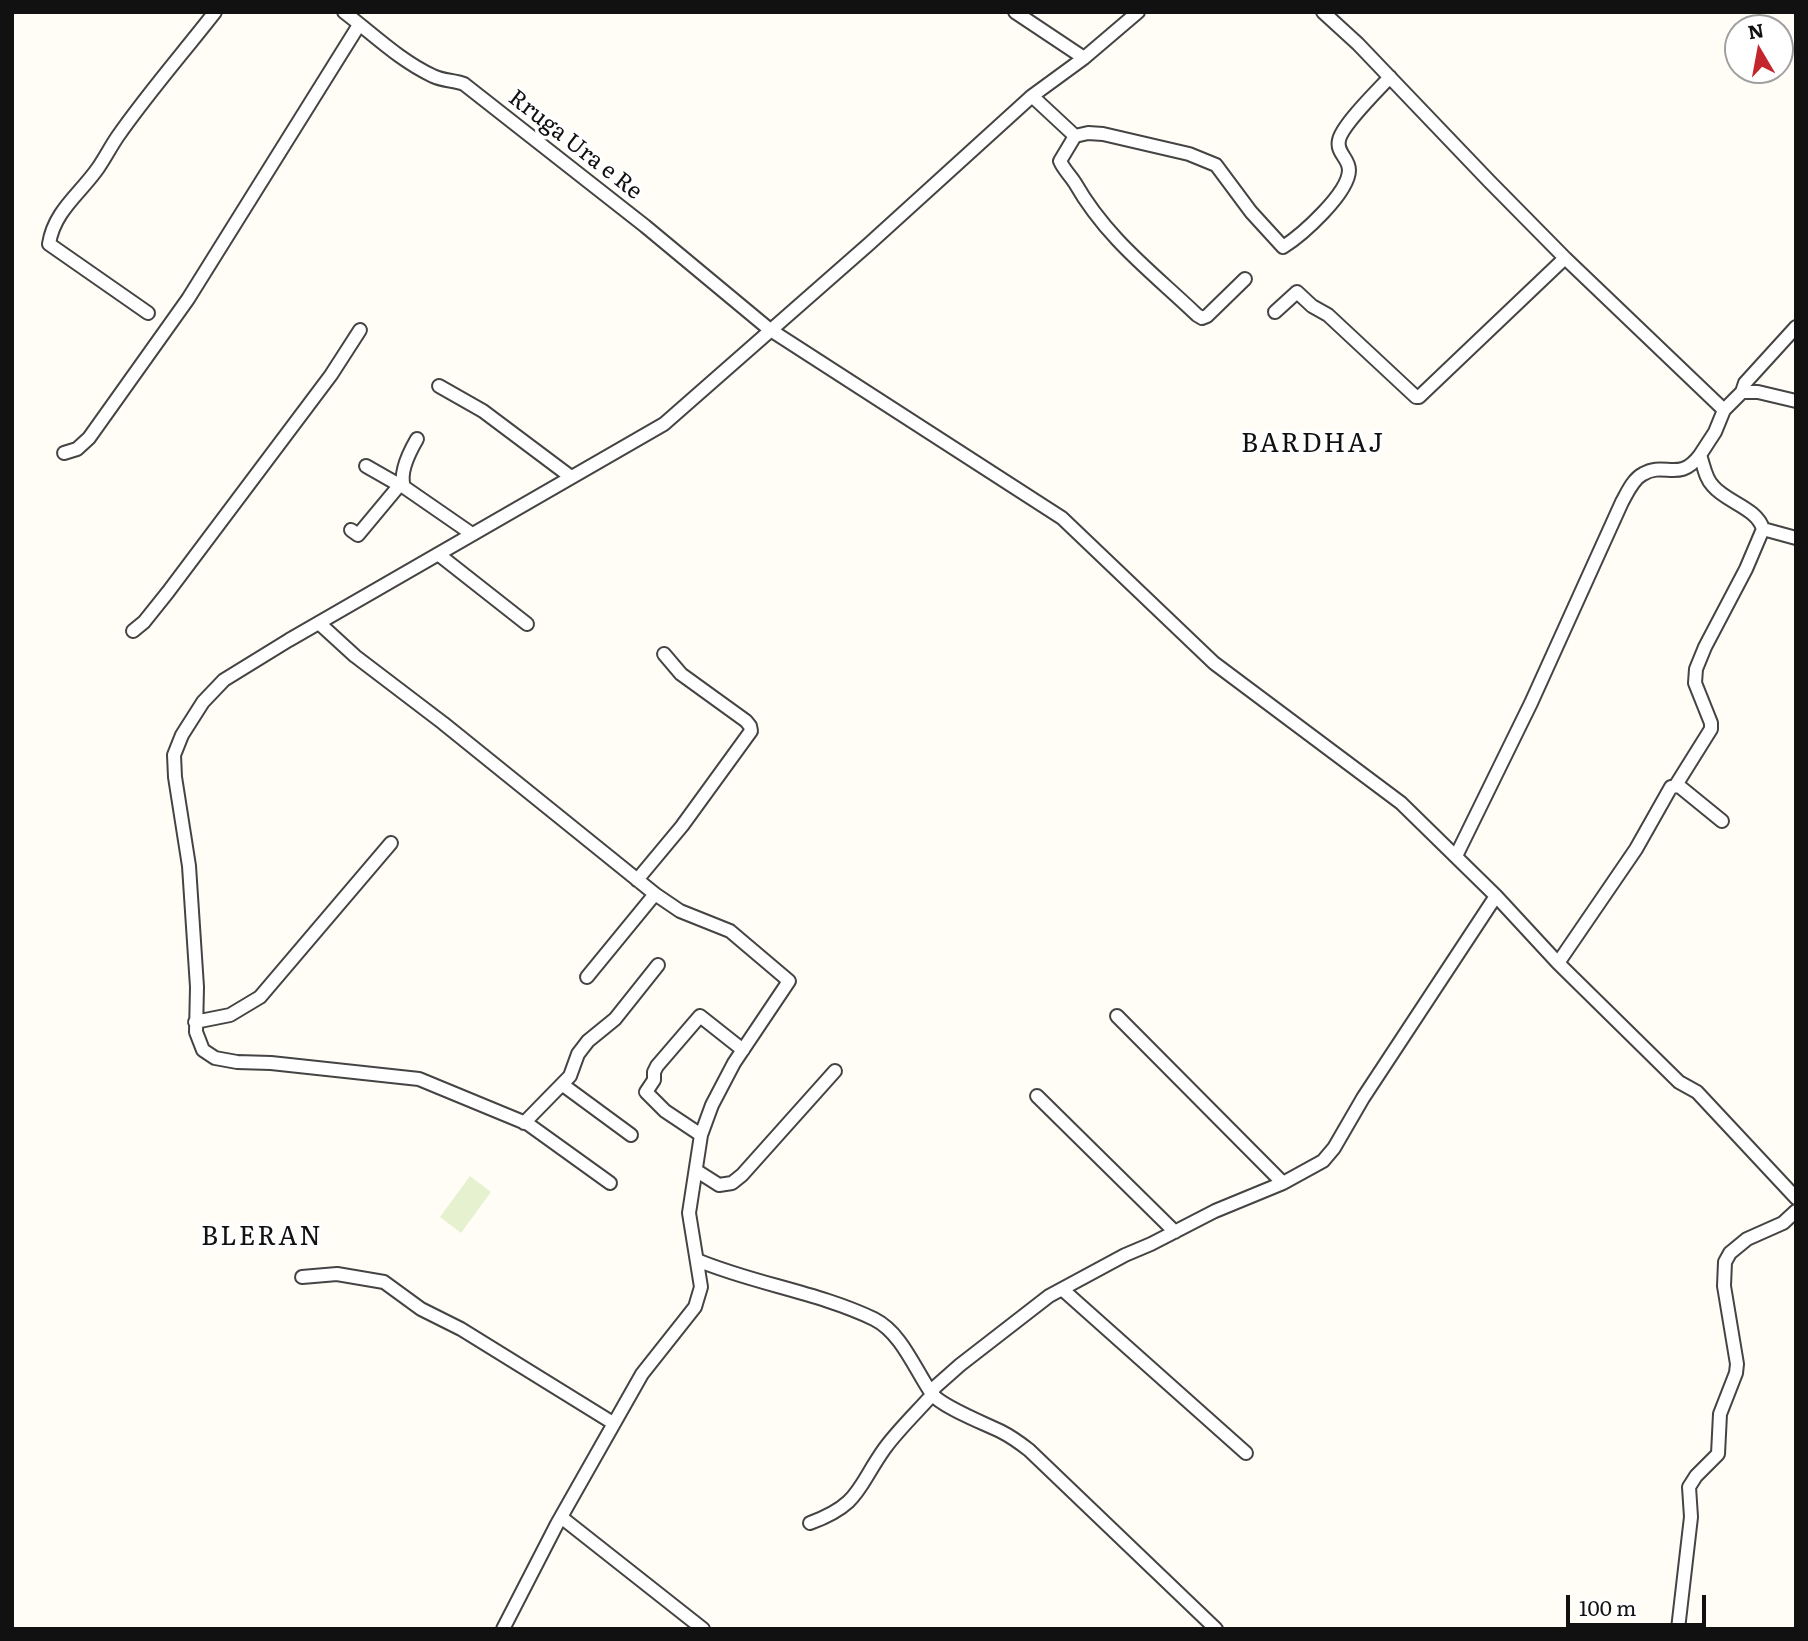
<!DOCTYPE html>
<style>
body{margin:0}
#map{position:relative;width:1808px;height:1641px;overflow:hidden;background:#fffdf5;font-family:Literata,serif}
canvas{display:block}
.frame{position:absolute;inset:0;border:14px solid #111;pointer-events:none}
.north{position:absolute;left:1724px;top:14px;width:70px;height:70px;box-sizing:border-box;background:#fff;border:2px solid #a0a0a0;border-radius:50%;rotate:350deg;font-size:19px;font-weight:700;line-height:28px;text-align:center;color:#111}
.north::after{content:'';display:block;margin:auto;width:24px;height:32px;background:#c4262e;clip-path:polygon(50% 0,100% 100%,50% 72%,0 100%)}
.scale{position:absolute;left:1566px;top:1595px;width:140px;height:32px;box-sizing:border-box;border:4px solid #111;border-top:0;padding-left:9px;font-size:21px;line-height:24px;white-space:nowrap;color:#111;-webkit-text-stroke:5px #fff;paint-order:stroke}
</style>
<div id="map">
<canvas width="1808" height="1641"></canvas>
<div class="frame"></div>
<div class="north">N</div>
<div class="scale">100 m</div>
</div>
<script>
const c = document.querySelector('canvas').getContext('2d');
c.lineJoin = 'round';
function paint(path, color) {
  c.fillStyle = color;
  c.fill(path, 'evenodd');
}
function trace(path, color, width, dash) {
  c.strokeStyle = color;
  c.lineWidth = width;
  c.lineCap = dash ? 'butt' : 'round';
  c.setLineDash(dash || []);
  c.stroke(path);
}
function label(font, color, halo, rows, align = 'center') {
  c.font = font + ' Literata,serif';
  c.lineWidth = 7;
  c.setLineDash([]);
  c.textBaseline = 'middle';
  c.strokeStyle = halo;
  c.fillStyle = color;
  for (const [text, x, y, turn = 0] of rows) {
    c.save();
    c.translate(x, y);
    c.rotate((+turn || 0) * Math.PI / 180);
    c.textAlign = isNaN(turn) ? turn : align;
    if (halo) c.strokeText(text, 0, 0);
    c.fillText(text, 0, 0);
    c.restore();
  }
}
paint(new Path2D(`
 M470 1176 491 1192 461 1233 440 1217Z`), '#e6f2cf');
const minor = new Path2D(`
 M344 12C373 34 399 60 433 76 443 81 454 80 464 84L645 226 769 329 1062 518 1214 663 1401 803 1496 896 1558 963 1679 1082 1697 1092 1796 1198
 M1015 12 1084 58
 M1323 12 1358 44 1489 181 1565 258 1724 410 1742 392H1758L1796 401
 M1032 96 1075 136 1088 133 1103 134 1189 154 1216 165 1251 212 1283 247C1302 235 1349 193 1349 170 1349 158 1336 153 1339 140 1342 125 1378 90 1390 77
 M1075 136 1060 161C1064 170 1070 175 1075 183 1107 239 1152 272 1197 315L1202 318 1207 316 1245 279
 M1275 312 1297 292 1312 306 1328 315 1416 397H1419L1565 258
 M148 313 49 244C54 211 80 194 98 168 105 158 111 146 118 136 148 93 183 53 215 12
 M439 386 483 411 571 477
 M1742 392 1745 383 1796 327
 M1724 410 1715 432 1700 455C1704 466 1705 478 1713 486 1726 502 1757 508 1763 529L1796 538
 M417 439C410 451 399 473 404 487L472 534
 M64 453 77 449 89 438 188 299 359 25
 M351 530 358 535 398 487 403 484 394 482 366 466
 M438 554 527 624
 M320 624 355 656 443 723 655 894 680 911 730 931 789 981 734 1063 712 1105 701 1135 689 1213 701 1287 695 1307 642 1374 557 1524 503 1629
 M133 631 144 622 168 592 331 375 360 330
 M1676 785 1711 729V723L1695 683 1696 669 1705 647 1746 569 1763 529
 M1456 856 1531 703 1622 502C1627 493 1633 479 1643 474 1665 461 1679 483 1700 455
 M637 880 682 826 751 731 750 726 746 721 681 674 664 654
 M1558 963 1636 849 1671 787 1679 786 1722 821
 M587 977 655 894
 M1117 1016 1283 1183
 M195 1022 230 1015 260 997 391 843
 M563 1085 631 1135
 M1037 1096 1175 1232
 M524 1123 570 1076 578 1054 588 1041 615 1019 658 965
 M701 1135 665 1111 646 1092 654 1080V1072L657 1066 700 1016 743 1050
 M697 1171 719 1185 732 1183 742 1175 835 1071
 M610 1183 528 1124 419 1079 271 1063 237 1062 215 1058 203 1050 196 1032 197 987 189 866 175 777 174 755 182 735 203 702 224 680 289 640 664 424 869 244 1032 96 1084 58 1138 12
 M697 1260C754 1284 818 1292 874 1319 902 1333 915 1370 932 1394 942 1407 986 1424 1002 1432 1012 1437 1020 1443 1029 1450L1216 1629
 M302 1277 337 1274 384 1282 421 1309 461 1329 613 1423
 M1062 1289 1246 1453
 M561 1517 703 1629
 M810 1523C861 1504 857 1487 885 1448 899 1429 917 1412 932 1395L934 1388 960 1365 1049 1296 1125 1255 1151 1244 1215 1211 1283 1183 1323 1161 1334 1148 1363 1098 1496 896
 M1678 1629 1691 1517 1689 1487 1696 1476 1718 1454 1720 1414 1736 1373 1737 1364 1724 1286 1725 1262 1730 1253 1747 1239 1783 1223 1796 1211`);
trace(minor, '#444', 16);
trace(minor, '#fff', 12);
label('23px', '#111', '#fff', [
 ["Rruga Ura e Re",575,145,38]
]);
c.letterSpacing = '2px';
label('26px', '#111', '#fff', [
 ["BARDHAJ",1313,444],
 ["BLERAN",262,1237]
]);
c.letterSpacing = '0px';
</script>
